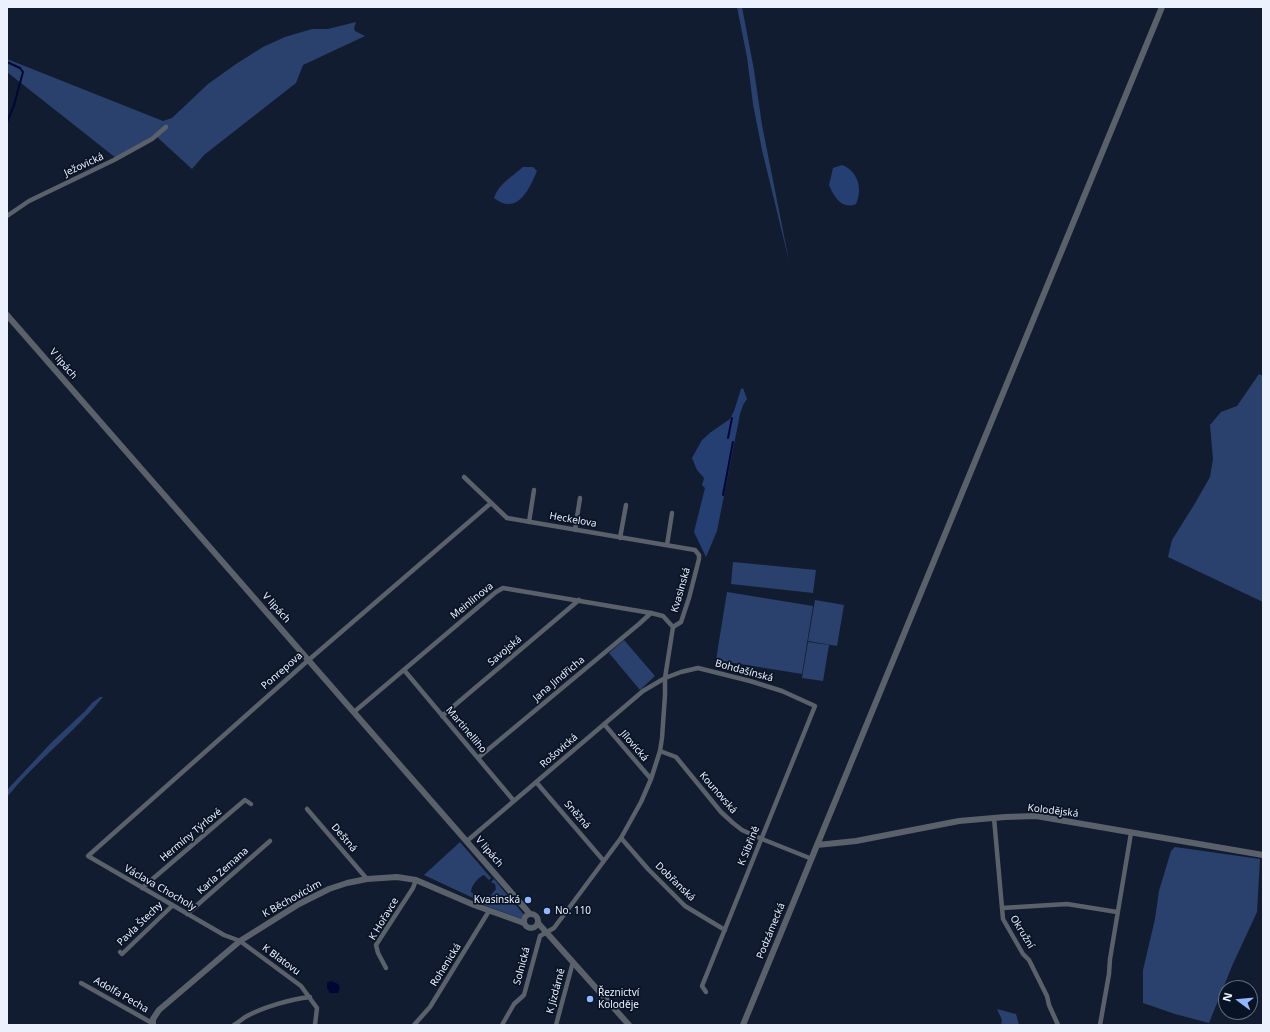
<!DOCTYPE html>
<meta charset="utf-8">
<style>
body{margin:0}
#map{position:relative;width:1270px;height:1032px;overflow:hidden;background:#121c30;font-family:"Noto Sans",sans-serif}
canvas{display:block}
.frame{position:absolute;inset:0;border:8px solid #ecf2fd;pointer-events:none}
.north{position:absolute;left:1218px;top:980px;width:40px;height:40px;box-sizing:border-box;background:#091326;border:1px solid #646c7c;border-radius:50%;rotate:286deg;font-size:11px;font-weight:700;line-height:16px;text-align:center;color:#ecf2fd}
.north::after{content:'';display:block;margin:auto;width:14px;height:18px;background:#92b7fd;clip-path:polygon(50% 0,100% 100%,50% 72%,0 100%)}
</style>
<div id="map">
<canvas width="1270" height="1032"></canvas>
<div class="frame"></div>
<div class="north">N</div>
</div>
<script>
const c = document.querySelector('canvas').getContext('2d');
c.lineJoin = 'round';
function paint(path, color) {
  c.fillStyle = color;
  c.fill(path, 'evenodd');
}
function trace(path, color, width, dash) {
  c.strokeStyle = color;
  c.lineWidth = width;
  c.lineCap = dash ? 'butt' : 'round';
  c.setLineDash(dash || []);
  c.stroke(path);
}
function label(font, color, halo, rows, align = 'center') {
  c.font = font + ' "Noto Sans",sans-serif';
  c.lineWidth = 3.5;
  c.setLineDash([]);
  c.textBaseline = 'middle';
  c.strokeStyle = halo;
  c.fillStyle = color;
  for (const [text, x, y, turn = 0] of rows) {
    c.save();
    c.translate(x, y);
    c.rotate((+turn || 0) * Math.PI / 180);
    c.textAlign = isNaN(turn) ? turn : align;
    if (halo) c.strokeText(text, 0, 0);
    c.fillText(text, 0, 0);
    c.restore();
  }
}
paint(new Path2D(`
 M737 7H742L754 70 762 125 789 261 762 150 753 104 747 57Z
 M356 22 354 28 355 31 365 36 303 65 296 83 204 155 192 169 157 137 116 158 7 72V59L163 121 172 118 208 84 236 64 263 47 285 37 312 29H328Z
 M1259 374 1263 376V602L1168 557 1172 540 1194 505 1210 477 1213 459 1210 425 1221 412 1237 406Z
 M733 562 816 570 813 593 731 584Z
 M727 592 813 606 802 674 716 660Z
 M815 600 844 605 837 646 808 641Z
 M624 640 655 676 640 690 609 653Z
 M808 642 829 645 823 681 802 678Z
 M100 697H103C74 733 36 761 7 797V790L51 743 85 711 92 703Z
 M460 842 491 878 489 880 484 875C478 877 471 886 471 892L482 901H486L496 889 495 884 491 882 494 879 525 916 522 919 484 905 486 902 484 903 424 875Z
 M1175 847 1260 859 1257 912 1232 966 1209 1023 1175 1014 1143 1003V970L1155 919 1159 891 1171 851Z
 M997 1009 1016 1014 1019 1025H1001L1002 1020Z`), '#2a416e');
paint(new Path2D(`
 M842 165C858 171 863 189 856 204 842 210 834 197 829 185L833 168Z
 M523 167H533L537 171C529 190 517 216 494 198 499 183 512 177 523 167Z
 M743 388 747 399 743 405 740 414 717 531 706 557 694 532 705 488 702 485 704 478 697 470 692 458 702 440 711 432 730 419 734 411 741 389Z`), '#253f72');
paint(new Path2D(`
 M331 981 338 984 340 988 338 993H330L327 988V983Z`), '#000736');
trace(new Path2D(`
 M7 62 20 68 23 72 14 105 7 122
 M728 438 732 418
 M723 495 733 442`), '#000736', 2);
trace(new Path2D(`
 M7 216 29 201 114 160 152 139 166 127
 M464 477 507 518 695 550 699 555V559L689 598 681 622 673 627
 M529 522 534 490
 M575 530 580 498
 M620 538 626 505
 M667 545 672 513
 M404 670 514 801
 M354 712 496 592 503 588 651 613 663 616 673 627
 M442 716 579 600
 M604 724 651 779
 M660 751 676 757 721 812 733 823 742 830 762 839 812 859
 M478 758 639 624 651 613
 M536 782 603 860
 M307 809 367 879
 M994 818 1003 919 1023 954 1029 960 1047 996 1049 1005 1058 1025
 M621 838 648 869 685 906 725 930
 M467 841 643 691 665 678 681 672 698 668 750 681 782 691 815 706 702 986 706 992
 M142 888 245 800 251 804
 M1002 908 1067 904 1117 912
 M187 914 270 841
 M120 952 122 954 172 906
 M386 968 378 953 376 945 413 888 416 880
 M81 983 152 1023
 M234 1025C239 1022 243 1018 247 1016 264 1007 291 999 310 997
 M315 1025 317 1008 301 986 240 941 224 935 88 856 304 664 491 503
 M414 1025 430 1007 489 911
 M502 1025 514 1004 524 995 540 936 554 928 621 838 641 802 651 779 660 751 662 738 665 695V678L673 627
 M556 1025 573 962
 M1100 1025 1109 974 1110 959 1131 833`), '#5b616b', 4.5);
trace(new Path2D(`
 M7 315 530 914
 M817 845 856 841 959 821 1005 817 1036 816 1263 855
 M524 921a7 7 0 1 1 14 0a7 7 0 1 1-14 0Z
 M538 923 629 1025
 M153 1025V1019L159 1010 240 941 299 904 329 889 347 883 367 879 397 877 416 880 474 905 524 923
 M743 1025 1162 7`), '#5b616b', 6);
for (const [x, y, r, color] of [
 [528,900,4,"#92b7fd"],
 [547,911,4,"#92b7fd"],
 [590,999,4,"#92b7fd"]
]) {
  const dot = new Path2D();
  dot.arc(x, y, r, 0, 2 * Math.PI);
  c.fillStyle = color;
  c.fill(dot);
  trace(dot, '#091326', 1.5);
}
label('10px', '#ecf2fd', '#091326', [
 ["Ježovická",84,165,-25],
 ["V lipách",63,364,49],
 ["Heckelova",573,520,10],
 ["Kvasinská",681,590,-74],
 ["Meinlinova",472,601,-39],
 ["V lipách",276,608,48],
 ["Savojská",505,651,-40],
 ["Ponrepova",282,671,-41],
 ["Bohdašínská",744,671,15],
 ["Jana Jindřicha",559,679,-40],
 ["Martinelliho",466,730,50],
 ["Jílovická",634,746,49],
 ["Rošovická",559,751,-41],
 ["Kounovská",718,793,49],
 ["Kolodějská",1053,811,7],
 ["Sněžná",577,815,49],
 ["Hermíny Týrlové",191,835,-40],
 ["Deštná",344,838,49],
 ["K Sibřině",749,846,-68],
 ["V lipách",489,852,49],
 ["Karla Zemana",223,871,-42],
 ["Dobřanská",675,882,44],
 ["Václava Chocholy",160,888,30],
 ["K Běchovicům",292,899,-29],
 ["K Hořavce",384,919,-59],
 ["Pavla Štechy",140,924,-44],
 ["Podzámecká",771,931,-68],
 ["Okružní",1022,932,59],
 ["K Blatovu",281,960,36],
 ["Rohenická",446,965,-58],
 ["Solnická",522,966,-75],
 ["K Jízdárně",556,991,-75],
 ["Adolfa Pecha",121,995,30]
]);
label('10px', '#ecf2fd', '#091326', [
 ["Kvasinská",520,900,"right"],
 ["No. 110",555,911],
 ["Řeznictví",598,993],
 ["Koloděje",598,1005]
], 'left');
</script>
